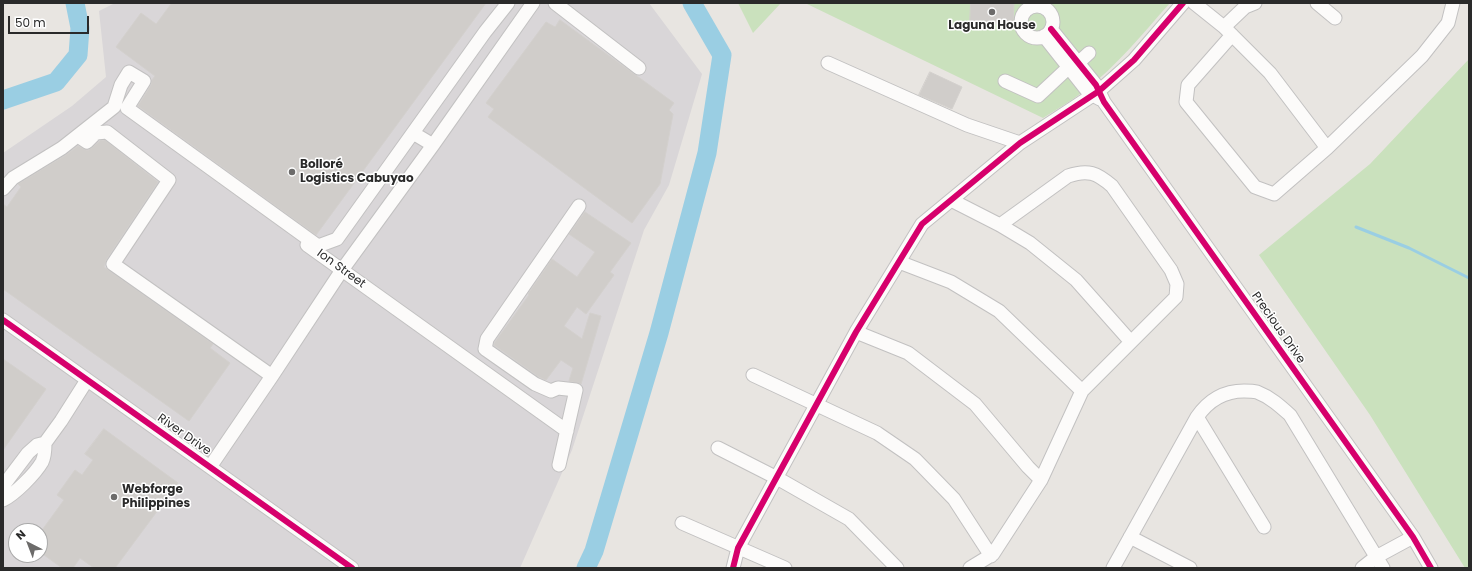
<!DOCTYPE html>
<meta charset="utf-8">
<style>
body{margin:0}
#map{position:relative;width:1472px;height:571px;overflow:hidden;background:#e8e5e1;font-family:Poppins,sans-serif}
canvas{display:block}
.frame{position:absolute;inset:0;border:4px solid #2a2a2a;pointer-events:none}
.north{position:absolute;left:8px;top:523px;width:40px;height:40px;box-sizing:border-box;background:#fff;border:1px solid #aaa;border-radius:50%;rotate:318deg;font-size:11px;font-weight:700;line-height:16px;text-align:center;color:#2a2a2a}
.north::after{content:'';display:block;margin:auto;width:14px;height:18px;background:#6c6b6a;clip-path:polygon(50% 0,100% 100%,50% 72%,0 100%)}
.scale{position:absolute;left:8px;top:16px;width:81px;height:18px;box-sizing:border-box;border:2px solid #2a2a2a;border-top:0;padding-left:5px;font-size:12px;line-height:14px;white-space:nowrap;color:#2a2a2a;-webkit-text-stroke:3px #fff;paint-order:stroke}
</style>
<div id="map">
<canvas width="1472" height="571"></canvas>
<div class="frame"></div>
<div class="north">N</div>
<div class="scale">50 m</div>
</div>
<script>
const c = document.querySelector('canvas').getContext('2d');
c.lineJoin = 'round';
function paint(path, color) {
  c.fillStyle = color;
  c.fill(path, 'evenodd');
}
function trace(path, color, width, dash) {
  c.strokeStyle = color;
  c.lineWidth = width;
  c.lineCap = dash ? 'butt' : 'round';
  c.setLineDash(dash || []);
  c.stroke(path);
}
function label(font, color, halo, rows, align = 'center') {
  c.font = font + ' Poppins,sans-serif';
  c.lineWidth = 3;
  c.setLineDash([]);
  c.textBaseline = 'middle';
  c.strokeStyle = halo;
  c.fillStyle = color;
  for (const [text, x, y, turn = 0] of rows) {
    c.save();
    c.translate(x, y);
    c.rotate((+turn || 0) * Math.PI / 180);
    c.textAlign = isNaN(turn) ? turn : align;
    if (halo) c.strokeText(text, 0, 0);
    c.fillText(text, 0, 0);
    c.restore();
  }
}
paint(new Path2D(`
 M115 3H649L702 74 669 185 644 230 572 450 520 568H3V153L72 106 106 77 99 11ZM16 531H40V555H16Z`), '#d9d6d8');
paint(new Path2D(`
 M738 3H781L753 33Z
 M805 3H1170C1143 33 1117 66 1084 91 1071 101 1057 109 1043 118Z
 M1469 59V568H1465L1370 415 1259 255 1370 164Z`), '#cae1bd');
trace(new Path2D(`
 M1356 227 1409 248 1469 278`), '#9acee3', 3);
trace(new Path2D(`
 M3 100 56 82 78 55 80 28 75 3
 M586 568 594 551 659 333 707 153 722 55 692 3`), '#9acee3', 19);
const building = new Path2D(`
 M172 3H486L316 235 138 106 151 85 152 80 155 76 116 47 141 13 156 24Z
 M971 3H1014L1013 25 970 22Z
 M560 20 674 103 669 110 673 114 660 184 632 223 488 117 494 109 486 103 546 22 555 27Z
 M930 72 962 87 952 109 919 95Z
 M105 140 158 182 106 260 104 267 213 344 210 348 230 363 189 421 3 289V204L7 207 21 187 18 184 66 155 78 146 86 150H89L100 141Z
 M585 212 631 243 610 272 614 275 586 314 577 307 564 326 582 339 590 313 601 316 581 384 569 381 573 368 561 360 546 380 539 377 494 345 495 342 529 295 528 294 552 259 577 277 595 252 569 234Z
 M3 359 46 389 3 450Z
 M104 429 178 483 115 568H94L80 558 73 568H62L40 552V533L64 500 57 495 75 470 82 475 93 460 85 454Z`);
paint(building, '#d0cdca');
trace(building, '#d3d0cd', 1);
const minor = new Path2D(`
 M555 3 639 68
 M1194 3 1224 27 1245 7 1255 3
 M1317 3 1335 18
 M1021 22a16 16 0 1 1 32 0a16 16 0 1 1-32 0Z
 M1224 27 1270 73 1327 148 1422 56 1448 23 1453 3
 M1051 29 1096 85 1104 102 1413 537 1431 568
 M1232 35 1188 85 1186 102 1255 187 1274 194 1327 148
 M1044 36 1089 93 1100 99
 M828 63 967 125 1020 143
 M1078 63 1089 53
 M1005 81 1038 96 1069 67
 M413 133 433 145
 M78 136 87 142 96 133 107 132 169 180 113 264 272 376
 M3 189 13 178 62 148 114 107 121 85 129 72 144 81 127 108 318 246 337 239 485 32 508 3
 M951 200 1000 225 1030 243 1076 280 1131 342
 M307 245 567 431
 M899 262 951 282 999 311 1082 391 1176 297 1177 284 1171 270 1112 186C1097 173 1088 169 1068 176L1000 225
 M3 320 352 568
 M856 332 908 353 975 404 1028 467 1041 480 1082 391
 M753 375 877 433 915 459 954 499 991 556
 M1197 417 1264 527
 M718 448 777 478 849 519 897 568
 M559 465 576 390 558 388 551 391 535 384 485 349 487 339 579 206
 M210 467 272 376 342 270 433 145 533 3
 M3 488V486L28 453 37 445 45 443 61 421 87 380
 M3 500C15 494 35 474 42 462 45 456 45 449 45 443
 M682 523 785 568
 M1130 537 1190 568
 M733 568 738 548 856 332 922 224 1020 143 1099 91 1134 60 1183 3
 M970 568 993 554 1041 480
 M1113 568 1197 417C1208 401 1224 391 1244 391 1248 391 1253 391 1257 392 1270 397 1280 406 1290 415L1383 568
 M1362 568 1376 557 1413 537`);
trace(minor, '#c2c1c1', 15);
trace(minor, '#fcfbfa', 13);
trace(new Path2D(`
 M1051 29 1096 85 1104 102 1413 537 1431 568
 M3 320 352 568
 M733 568 738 548 856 332 922 224 1020 143 1099 91 1134 60 1183 3`), '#d6006c', 6);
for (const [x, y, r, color] of [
 [992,12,4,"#6c6b6a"],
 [292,172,4,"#6c6b6a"],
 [114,497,4,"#6c6b6a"]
]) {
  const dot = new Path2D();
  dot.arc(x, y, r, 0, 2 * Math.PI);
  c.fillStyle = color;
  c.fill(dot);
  trace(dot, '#fff', 1.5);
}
label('bold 12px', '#2a2a2a', '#fff', [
 ["Laguna House",992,26,"center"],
 ["Bolloré",300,165],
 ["Logistics Cabuyao",300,179],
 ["Webforge",122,490],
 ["Philippines",122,504]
], 'left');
label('12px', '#2a2a2a', '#fff', [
 ["Ion Street",341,269,36],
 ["Precious Drive",1278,328,55],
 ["River Drive",184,435,35]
]);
</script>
